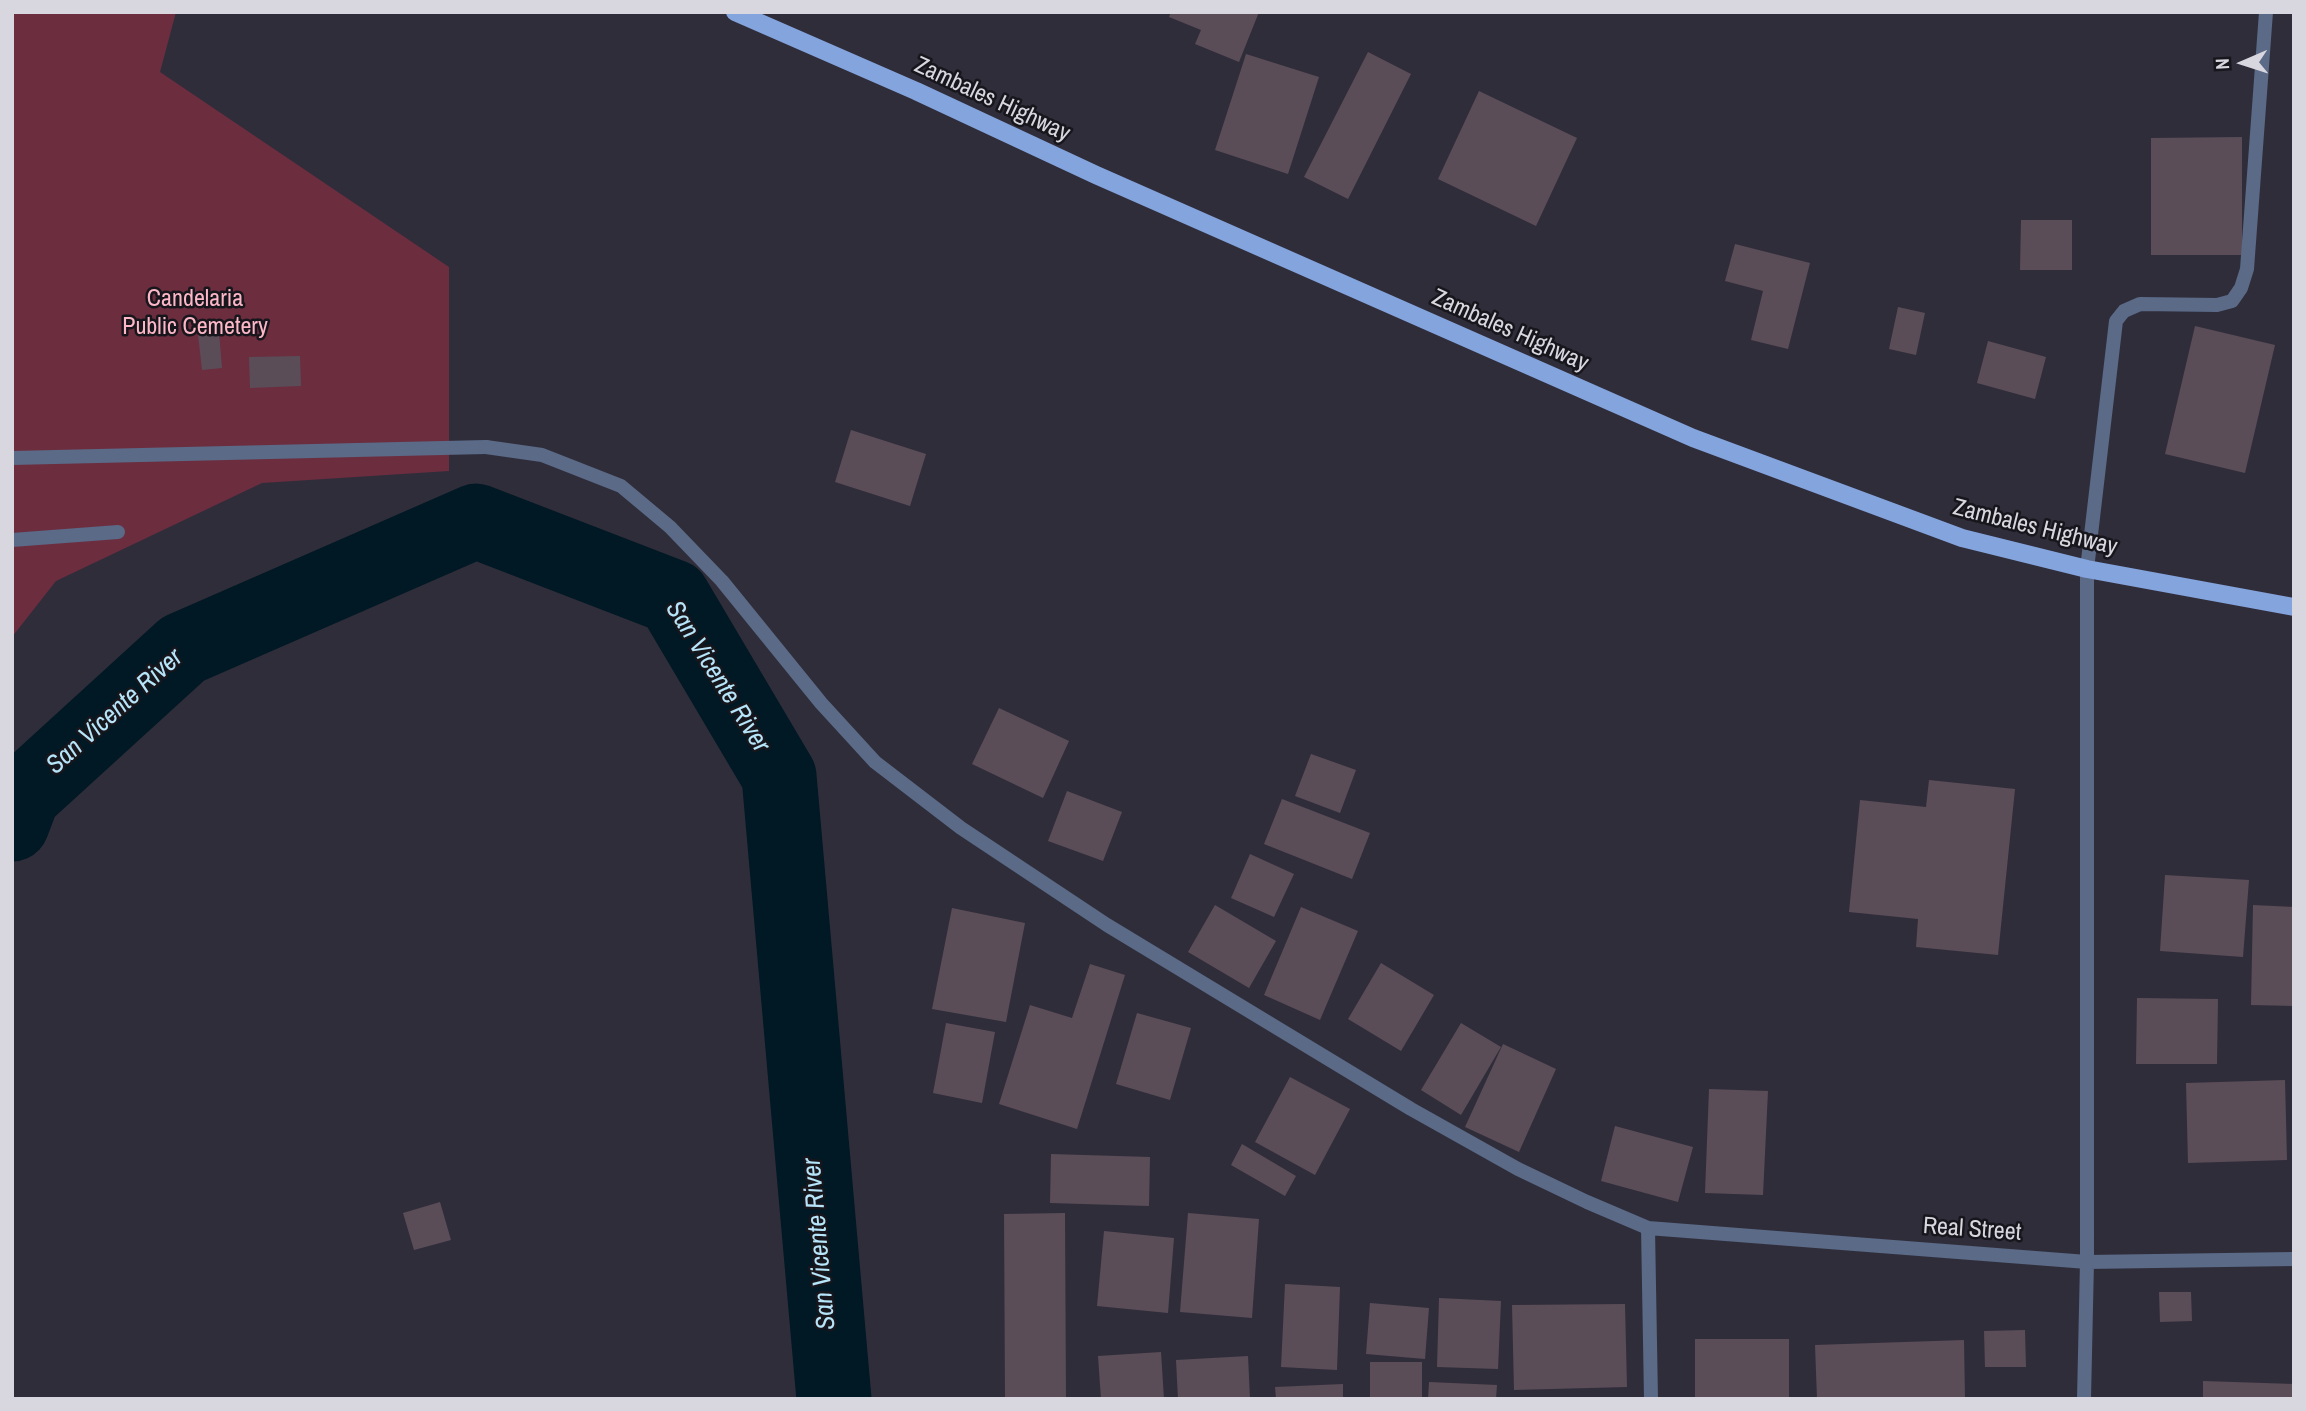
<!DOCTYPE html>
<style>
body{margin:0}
#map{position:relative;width:2306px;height:1411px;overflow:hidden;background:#302d3a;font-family:"Archivo Narrow",sans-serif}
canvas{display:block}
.frame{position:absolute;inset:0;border:14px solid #d8d6df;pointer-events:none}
.north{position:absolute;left:2208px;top:28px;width:70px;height:70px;-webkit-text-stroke:5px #17161c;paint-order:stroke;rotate:267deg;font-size:19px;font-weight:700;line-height:28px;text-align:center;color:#d8d6df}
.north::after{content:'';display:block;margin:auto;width:24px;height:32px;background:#d8d6df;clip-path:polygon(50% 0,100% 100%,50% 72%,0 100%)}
</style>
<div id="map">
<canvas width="2306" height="1411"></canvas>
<div class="frame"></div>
<div class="north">N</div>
</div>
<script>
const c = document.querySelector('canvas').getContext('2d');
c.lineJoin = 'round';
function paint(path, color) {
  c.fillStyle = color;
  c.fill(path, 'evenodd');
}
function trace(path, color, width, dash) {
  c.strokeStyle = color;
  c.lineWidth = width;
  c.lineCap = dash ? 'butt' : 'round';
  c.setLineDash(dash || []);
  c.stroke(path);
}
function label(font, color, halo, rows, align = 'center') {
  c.font = font + ' "Archivo Narrow",sans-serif';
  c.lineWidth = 5;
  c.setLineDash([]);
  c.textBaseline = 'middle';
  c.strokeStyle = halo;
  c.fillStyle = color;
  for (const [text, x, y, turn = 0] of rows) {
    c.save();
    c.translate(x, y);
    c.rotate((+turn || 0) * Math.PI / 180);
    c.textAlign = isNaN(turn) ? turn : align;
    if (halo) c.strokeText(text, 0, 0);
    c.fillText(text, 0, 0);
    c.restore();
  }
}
paint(new Path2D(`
 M12 12H176L160 72 449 267V471L262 483 56 581 12 637Z`), '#6c2d3f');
trace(new Path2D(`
 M12 824 23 795 183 649 476 521 673 597 779 776 834 1399`), '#001925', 75);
paint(new Path2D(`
 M1171 12H1259L1239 62 1195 44 1201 30 1169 17Z
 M1368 52 1411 74 1348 199 1304 177Z
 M1246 54 1319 77 1288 174 1215 150Z
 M1479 91 1577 138 1536 226 1438 179Z
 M2242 137V255H2151V138Z
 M2021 220H2072V270H2020Z
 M1735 244 1810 263 1788 349 1751 340 1763 291 1725 281Z
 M1898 307 1925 313 1916 355 1889 349Z
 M2195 326 2275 345 2245 473 2165 454Z
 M219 332 222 368 202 370 198 334Z
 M1988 341 2046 357 2035 399 1977 383Z
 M300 356 301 386 250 388 249 357Z
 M851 430 926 454 910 506 835 482Z
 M999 708 1069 741 1043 798 972 764Z
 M1311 754 1356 770 1340 813 1295 796Z
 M1929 780 2015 789 1998 955 1916 947 1918 919 1849 912 1860 800 1926 807Z
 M1067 791 1122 812 1103 861 1048 841Z
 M1282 799 1370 833 1352 879 1264 844Z
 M1250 854 1294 874 1274 917 1231 898Z
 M2165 875 2249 880 2243 957 2160 951Z
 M1215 905 1276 941 1249 988 1188 952Z
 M2253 905 2294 907V1006L2251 1005Z
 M1301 907 1358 931 1320 1020 1264 995Z
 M952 908 1025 923 1006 1022 932 1009Z
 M1381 963 1434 995 1401 1051 1348 1019Z
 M1090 964 1125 975 1077 1129 999 1104 1030 1005 1072 1018Z
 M2137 998 2218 999 2217 1064H2136Z
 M1137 1013 1191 1028 1170 1100 1116 1084Z
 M946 1023 995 1032 982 1103 933 1093Z
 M1461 1023 1501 1047 1461 1115 1421 1090Z
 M1503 1044 1556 1069 1519 1152 1465 1127Z
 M1290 1077 1350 1109 1315 1175 1255 1142Z
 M2285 1080 2287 1160 2188 1163 2186 1083Z
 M1709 1089 1768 1091 1763 1195 1705 1193Z
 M1615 1126 1693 1147 1678 1202 1601 1181Z
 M1242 1144 1296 1176 1285 1196 1231 1165Z
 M1051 1154 1150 1157 1149 1206 1050 1203Z
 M440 1202 451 1240 414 1250 403 1213Z
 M1065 1213 1066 1399H1005L1004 1214Z
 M1188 1213 1259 1219 1252 1318 1180 1312Z
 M1104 1231 1174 1238 1168 1313 1097 1306Z
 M1285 1284 1340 1287 1337 1370 1281 1367Z
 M2159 1292H2191L2192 1321 2160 1322Z
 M1439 1298 1501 1301 1498 1369 1437 1367Z
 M1370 1303 1429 1308 1425 1359 1366 1354Z
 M1625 1304 1627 1387 1514 1390 1512 1305Z
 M2025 1330 2026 1367H1985L1984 1331Z
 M1695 1339H1789V1399H1695Z
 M1964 1340 1965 1399H1817L1815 1345Z
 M1161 1352 1164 1399H1101L1098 1356Z
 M1248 1356 1250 1399H1178L1176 1360Z
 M1370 1362H1422V1399H1370Z
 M2203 1381 2294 1384V1399H2203Z
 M1429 1382 1497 1385 1496 1399H1428Z
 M1343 1384V1399H1276L1275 1387Z`), '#5a4d58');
trace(new Path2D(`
 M12 458 486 447
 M12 540 118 532`), '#5a6a87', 14);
trace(new Path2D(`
 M486 447 542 455 621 486 670 527 722 581 821 703 875 762 961 828 1107 925 1411 1109 1518 1169 1587 1202 1648 1228 1651 1399
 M1648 1228 2087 1262 2294 1259
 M2084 1399 2087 1262V569L2116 321 2124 311 2140 304 2217 305 2232 301 2241 288 2247 269 2266 12`), '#5a6a87', 14);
trace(new Path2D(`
 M735 12 916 91 1096 175 1693 438 1962 538 2087 569 2294 607`), '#84a4de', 18);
label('24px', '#d8d6df', '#17161c', [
 ["Zambales Highway",992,100,25],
 ["Zambales Highway",1510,331,24],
 ["Zambales Highway",2035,528,14],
 ["Real Street",1972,1230,4]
]);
label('24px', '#fdb7c7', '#17161c', [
 ["Candelaria",195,300],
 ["Public Cemetery",195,328]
]);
label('italic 26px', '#b6e4f9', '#17161c', [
 ["San Vicente River",717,677,58],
 ["San Vicente River",115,712,-42],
 ["San Vicente River",820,1244,-95]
]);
</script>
